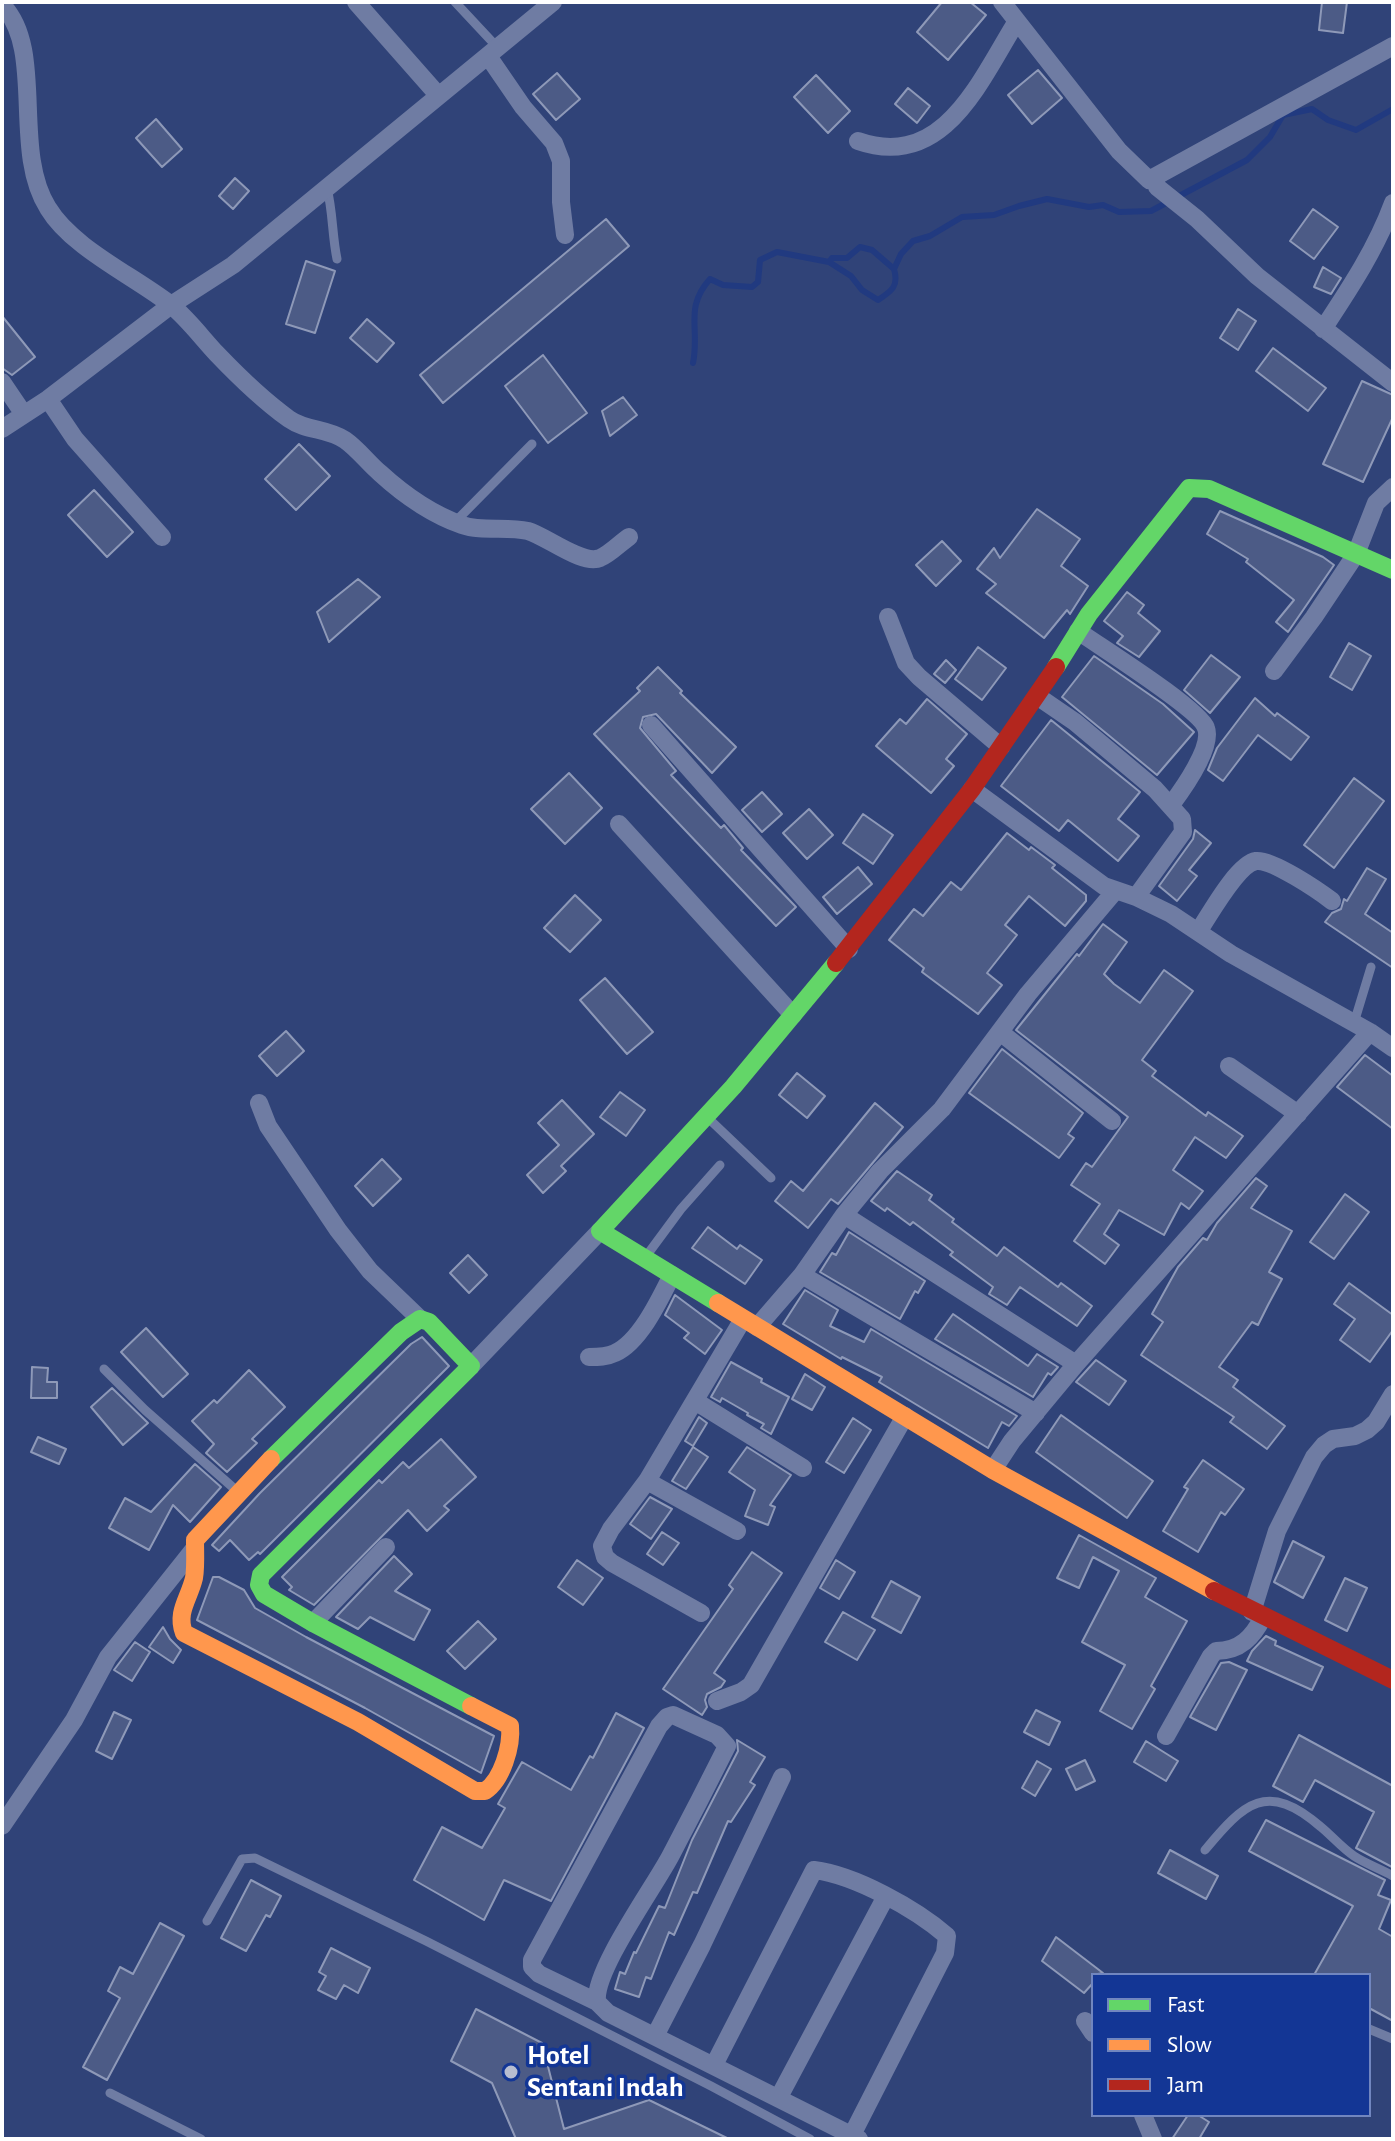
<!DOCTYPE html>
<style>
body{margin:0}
#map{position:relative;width:1395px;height:2141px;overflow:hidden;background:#304378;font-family:"Alegreya Sans",sans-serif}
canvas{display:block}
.frame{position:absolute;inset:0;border:4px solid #fff;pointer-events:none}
.legend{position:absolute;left:1091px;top:1973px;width:280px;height:144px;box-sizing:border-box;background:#133695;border:2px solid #7186bf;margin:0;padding:10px 14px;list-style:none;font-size:24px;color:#fff}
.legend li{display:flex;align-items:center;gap:16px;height:40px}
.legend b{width:40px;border:2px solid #7186bf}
</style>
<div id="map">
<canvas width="1395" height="2141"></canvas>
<div class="frame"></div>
<ul class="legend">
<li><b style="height:10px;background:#63d668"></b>Fast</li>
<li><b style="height:10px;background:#ff974d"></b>Slow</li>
<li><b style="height:10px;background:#b3261e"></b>Jam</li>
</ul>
</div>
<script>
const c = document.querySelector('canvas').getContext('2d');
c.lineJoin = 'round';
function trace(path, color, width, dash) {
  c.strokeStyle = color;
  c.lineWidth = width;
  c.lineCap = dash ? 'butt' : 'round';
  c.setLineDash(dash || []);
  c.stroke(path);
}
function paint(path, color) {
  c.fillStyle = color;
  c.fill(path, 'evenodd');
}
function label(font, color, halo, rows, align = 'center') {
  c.font = font + ' "Alegreya Sans",sans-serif';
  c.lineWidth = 7;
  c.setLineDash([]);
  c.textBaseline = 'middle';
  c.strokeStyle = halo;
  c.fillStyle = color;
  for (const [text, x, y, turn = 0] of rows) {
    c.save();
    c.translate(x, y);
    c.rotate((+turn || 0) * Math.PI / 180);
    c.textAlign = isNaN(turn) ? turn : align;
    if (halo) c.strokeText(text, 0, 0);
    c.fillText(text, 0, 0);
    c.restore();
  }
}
trace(new Path2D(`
 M829 262 832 258H847L860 247 872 250 894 269
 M693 363C700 328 684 308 710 279L723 285 752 287 758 282 760 260 777 252 829 262 851 276 862 290 878 300C892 291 899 286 894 269L901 254 913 241 930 236 962 217 994 215 1019 206 1047 199 1089 207 1103 205 1119 212 1151 211 1247 160 1270 137 1283 115 1312 109 1328 120 1356 130 1393 109`), '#213a80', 6);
const building = new Path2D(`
 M942 2H970L986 15 948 60 917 32Z
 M1322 2H1347L1343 33 1319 30Z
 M1038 70 1062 98 1032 124 1008 95Z
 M557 73 580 99 556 120 533 94Z
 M816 75 850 111 828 133 794 97Z
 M908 88 930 106 917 123 895 104Z
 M156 119 182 149 162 167 136 138Z
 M235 178 249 191 233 209 219 196Z
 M1313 209 1338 227 1314 259 1290 241Z
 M606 219 629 246 443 403 420 375Z
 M306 261 335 271 315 333 286 324Z
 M1323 267 1341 278 1331 294 1314 287Z
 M1238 309 1256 321 1238 350 1220 338Z
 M2 316 35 357 12 375 2 368Z
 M367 319 394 343 377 362 350 338Z
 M1273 348 1326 388 1308 411 1256 371Z
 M543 355 587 413 548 443 505 386Z
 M1362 381 1393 395V417L1363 482 1323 464Z
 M623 397 637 415 610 436 602 411Z
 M299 444 330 476 296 510 265 479Z
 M94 490 133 532 107 557 68 515Z
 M1037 509 1080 539 1061 566 1088 586 1070 614 1067 610 1044 638 986 593 996 584 977 569 994 548 1000 558Z
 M1220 511 1323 557 1334 565 1288 632 1276 622 1294 600 1246 562 1248 559 1207 534Z
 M942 541 961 561 936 586 916 565Z
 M358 579 380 597 329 642 317 612Z
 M1127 592 1144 605 1138 613 1160 631 1139 657 1117 643 1123 636 1104 621Z
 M1349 643 1371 656 1352 690 1330 677Z
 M978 647 1006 668 982 700 955 679Z
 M1211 655 1240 677 1210 713 1184 690Z
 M1094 656 1163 704 1194 732 1157 775 1062 697Z
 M946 660 956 670 945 683 934 674Z
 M658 667 682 691 680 693 736 747 712 773 656 714 643 717 640 728 676 771 671 775 721 828 724 825 743 848 741 850 796 907 776 926 594 734 640 691 637 688Z
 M1255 698 1275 716 1277 713 1309 737 1291 760 1258 735 1223 781 1208 770 1217 748Z
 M927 699 967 734 946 759 954 766 931 793 876 746 900 719 906 724Z
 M1051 720 1140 792 1118 819 1139 836 1118 861 1068 820 1059 831 1001 786Z
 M569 773 602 808 565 844 531 809Z
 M1354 778 1384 801 1334 868 1304 845Z
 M762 792 782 814 762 832 742 810Z
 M809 809 833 835 807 859 783 833Z
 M863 814 893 835 873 864 843 843Z
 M1195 830 1211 843 1189 870 1197 876 1177 901 1159 886 1193 839Z
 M1007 833 1029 850 1031 847 1055 865 1052 868 1086 895V901L1065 926 1029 896 1005 925 1017 935 987 973 1002 985 978 1014 922 972 924 968 889 940 914 909 923 916 951 882 961 890Z
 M858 867 872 884 837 914 823 897Z
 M1367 868 1386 879 1365 914 1393 933V968L1325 922 1332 913 1341 909 1344 899 1347 901Z
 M575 895 601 920 570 952 544 928Z
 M1103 924 1127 942 1104 974 1114 984 1140 1003 1164 970 1193 991 1142 1060 1156 1071 1152 1076 1206 1116 1208 1112 1243 1136 1226 1158 1195 1137 1173 1170 1203 1191 1189 1209 1181 1203 1164 1235 1119 1210 1104 1234 1119 1245 1105 1264 1074 1241 1100 1204 1071 1185 1086 1163 1092 1167 1128 1117 1016 1030 1077 954 1079 956Z
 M605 978 653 1032 627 1054 580 1000Z
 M286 1031 304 1051 277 1076 259 1056Z
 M1002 1049 1083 1113 1068 1134 1074 1138 1059 1158 969 1093Z
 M1365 1055 1393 1076V1129L1337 1087Z
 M797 1073 825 1096 807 1118 779 1095Z
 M620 1092 645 1110 626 1136 600 1117Z
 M562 1100 594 1134 561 1166 566 1171 543 1193 527 1175 559 1145 538 1123Z
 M875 1103 903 1127 838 1204 831 1199 808 1228 775 1201 791 1181 803 1191Z
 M382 1159 401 1179 373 1206 355 1186Z
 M897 1171 932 1195 929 1200 954 1219 952 1222 997 1256 1004 1247 1058 1287 1061 1283 1092 1306 1077 1326 1020 1287 1007 1305 989 1294 993 1287 950 1255 953 1252 913 1222 910 1225 887 1208 885 1211 871 1201Z
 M1256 1178 1267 1186 1251 1208 1292 1231 1269 1272 1282 1279 1268 1305 1258 1325 1252 1322 1219 1367 1238 1380 1233 1387 1285 1426 1267 1449 1230 1422 1234 1417 1141 1355 1163 1322 1152 1314 1178 1267 1203 1238 1207 1240 1217 1223Z
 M1345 1194 1369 1212 1334 1259 1310 1242Z
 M708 1227 737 1249 740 1245 762 1260 745 1284 692 1248Z
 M849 1232 925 1281 918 1293 915 1291 900 1319 820 1272 832 1253 836 1255Z
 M468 1255 487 1275 469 1293 450 1273Z
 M1349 1283 1393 1315V1330L1370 1362 1340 1340 1355 1319 1334 1304Z
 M805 1290 838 1310 830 1326 864 1342 871 1329 1017 1416 1009 1426 1002 1422 988 1448 879 1382 882 1377 842 1357 841 1359 783 1324Z
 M675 1295 722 1330 705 1354 684 1338 689 1333 665 1315Z
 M953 1314 1028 1366 1037 1354 1058 1367 1051 1375 1048 1373 1033 1397 935 1339Z
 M146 1328 188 1374 163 1397 121 1352Z
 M422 1337 449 1366 260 1554 258 1552 249 1560 230 1540 219 1551 212 1545 260 1493 411 1344Z
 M1096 1360 1126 1381 1109 1405 1076 1382Z
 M731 1362 762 1379 761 1382 789 1397 771 1434 761 1428 764 1424 747 1415 748 1413 722 1398 720 1402 711 1397Z
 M32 1367 48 1368 47 1382H57V1398H31Z
 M249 1370 285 1407 252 1439 257 1443 227 1472 206 1453 214 1444 192 1421 214 1400 217 1403Z
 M805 1374 825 1387 812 1410 792 1399Z
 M112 1388 148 1423 123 1445 91 1407Z
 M1061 1415 1153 1481 1127 1518 1036 1452Z
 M699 1417 707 1423 693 1446 685 1441Z
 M853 1418 871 1430 844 1473 826 1462Z
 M38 1437 66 1449 59 1464 31 1452Z
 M441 1439 476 1477 444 1506 449 1510 427 1531 408 1510 314 1605 289 1590 292 1587 282 1577 379 1480 382 1483 403 1462 409 1468Z
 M693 1447 708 1457 686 1489 672 1481Z
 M747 1447 791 1475 770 1505 775 1507 768 1525 745 1516 755 1490 729 1472Z
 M1203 1460 1244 1489 1225 1515 1221 1512 1198 1552 1163 1531 1188 1489 1184 1487Z
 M195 1464 221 1487 190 1522 173 1505 149 1550 109 1528 125 1498 151 1512Z
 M650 1497 672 1509 651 1539 630 1524Z
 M662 1532 679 1543 663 1565 647 1554Z
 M1079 1535 1156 1578 1145 1597 1187 1621 1151 1686 1155 1689 1132 1729 1100 1711 1125 1665 1082 1642 1119 1571 1093 1557 1079 1588 1057 1578Z
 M1293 1541 1324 1557 1303 1598 1274 1582Z
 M752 1552 782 1573 714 1673 725 1681 721 1687 707 1694 705 1700 707 1707 702 1715 663 1689 733 1589 729 1585Z
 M394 1556 412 1574 395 1591 430 1610 414 1640 370 1617 358 1629 336 1617Z
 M577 1560 603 1578 583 1605 558 1587Z
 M836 1560 855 1572 839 1599 820 1588Z
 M213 1577H219L244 1590 255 1608 306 1637 494 1736 481 1773 365 1708 197 1620Z
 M1345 1578 1367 1588 1347 1631 1325 1620Z
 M891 1581 920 1597 901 1633 872 1617Z
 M843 1612 875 1630 857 1660 825 1642Z
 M478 1621 496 1639 465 1669 447 1651Z
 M163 1627 170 1639 181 1650 173 1663 149 1647Z
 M1266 1636 1276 1641 1275 1645 1323 1667 1312 1690 1247 1661 1252 1651Z
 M135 1642 150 1652 132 1681 114 1670Z
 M1229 1662 1247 1670 1216 1730 1190 1717 1221 1663Z
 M1036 1710 1060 1722 1049 1745 1024 1732Z
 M114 1712 131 1720 112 1759 96 1751Z
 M616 1713 644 1728 551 1901 504 1880 484 1920 414 1880 442 1827 482 1848 505 1808 498 1804 522 1762 571 1790 590 1756 593 1758Z
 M1299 1735 1393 1786 1392 1867 1356 1848 1374 1812 1315 1780 1303 1802 1273 1786Z
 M737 1740 765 1757 750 1782 755 1785 731 1822 728 1821 697 1893 693 1892 674 1935 669 1932 651 1979 646 1977 639 1997 615 1989 620 1972 625 1974 634 1952 636 1953 659 1906 665 1908 692 1840 738 1751Z
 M1146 1741 1178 1761 1166 1781 1134 1762Z
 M1085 1760 1095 1781 1076 1790 1066 1769Z
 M1037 1761 1051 1769 1035 1796 1022 1788Z
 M1266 1820 1385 1880 1378 1895 1391 1900 1379 1929 1393 1937V2021L1369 2008V1975H1314L1353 1906 1249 1851Z
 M1170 1850 1218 1876 1206 1899 1158 1873Z
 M251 1880 281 1896 270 1917 266 1915 246 1951 221 1938Z
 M160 1923 184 1936 107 2080 83 2067 120 1998 108 1991 120 1967 133 1974Z
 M1056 1937 1103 1973 1093 1975V1983L1084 1993 1042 1961Z
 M331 1948 370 1968 358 1993 344 1985 336 1999 318 1990 326 1976 319 1972Z
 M476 2009 542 2043 564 2129 649 2100 729 2139H516L492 2083 451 2061Z
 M1188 2115H1198L1209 2122 1199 2139H1172Z`);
paint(building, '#4c5b86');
trace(building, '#8e99b8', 2);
trace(new Path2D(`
 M455 2 498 48
 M327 188C333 212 332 235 337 259
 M456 521 532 444
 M1354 1023 1371 967
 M708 1118 771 1178
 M647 1255 681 1209 720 1165
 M104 1369 145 1410 237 1491
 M1205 1850C1244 1803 1267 1780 1321 1827 1332 1836 1342 1848 1354 1856 1366 1864 1381 1869 1393 1876
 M207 1921 242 1859 255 1858 426 1941 711 2086 810 2139
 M1369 2029 1393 2039
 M110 2093 201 2139`), '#6f7ca3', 9);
trace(new Path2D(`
 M356 2 438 95
 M1002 2 1119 151 1149 180 1393 46
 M2 5C46 49 11 150 48 208 72 248 134 276 171 305 188 319 202 338 217 354 238 376 264 401 289 419 306 431 327 428 345 440 358 449 368 463 380 473 404 495 431 514 462 525 482 532 507 526 528 531 546 536 583 566 600 558 610 554 620 543 629 537
 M488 56 523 107 554 143 561 161V202L565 235
 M858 141C944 171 980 80 1017 21
 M1157 187 1197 219 1257 276 1393 383
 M1323 329C1350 288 1376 249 1393 203
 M2 382 23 413
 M48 399 75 439 162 537
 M2 429 48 399 171 305 233 265 553 2
 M888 617 906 663 919 677 1001 747
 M1078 631C1099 646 1200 709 1206 728 1213 747 1183 789 1171 805
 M1274 671 1314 617 1356 554 1376 503 1393 487
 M1037 696 1075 722 1155 789 1182 819 1183 832 1136 897
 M651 725 849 949
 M972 789 1104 886 1136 897 1171 914 1231 954 1370 1032 1393 1048
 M619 824 793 1015
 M1198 932C1209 916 1237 864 1256 861 1272 859 1319 891 1332 901
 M1000 1032 1112 1121
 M1229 1066 1298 1114
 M259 1103 268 1126 338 1230 370 1271 420 1319
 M844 1215 1076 1364
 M802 1275 1036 1413
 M757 1327 802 1275 844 1215 880 1171 942 1109 1028 994 1115 891
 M589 1357C598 1357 607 1357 615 1353 640 1342 660 1299 672 1275
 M471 1366 600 1231
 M695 1401 803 1468
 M993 1470 1012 1441 1076 1364 1370 1032
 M647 1481 737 1531
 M1252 1612 1277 1531 1314 1457 1324 1445 1333 1439 1355 1436 1367 1430 1376 1422 1393 1394
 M701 1613 612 1563 605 1557 602 1546 611 1529 647 1481 743 1319
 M313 1623 386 1547
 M717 1701 741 1692 751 1685 905 1416
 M1166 1736 1211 1656 1216 1651C1240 1651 1253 1637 1263 1617
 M2 1826 74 1720 108 1657 194 1549
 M597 2002 539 1974 532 1967V1960L659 1726 667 1717 673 1715 717 1735 727 1746C709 1782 690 1819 671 1855 655 1886 593 1971 597 2002L608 2013 859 2139
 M1085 2021 1093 2033
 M655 2036 702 1945 782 1777
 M714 2065 814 1870C855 1875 916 1909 947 1936L945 1953 852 2135
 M779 2097 885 1898
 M1143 2115 1153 2139`), '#6f7ca3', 18);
trace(new Path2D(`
 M1056 667 1089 614 1189 488 1209 489 1393 570
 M718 1303 600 1231 733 1087 836 963
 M420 1319 429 1322 471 1366 261 1575 259 1585 264 1594 313 1623 471 1706
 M271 1459 401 1332 420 1319`), '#63d668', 18);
trace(new Path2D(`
 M718 1303 993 1470 1214 1591
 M271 1459 195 1540C195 1552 196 1567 194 1578 189 1599 176 1612 184 1633L358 1722 475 1791H485C502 1780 512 1746 510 1726L471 1706`), '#ff974d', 18);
trace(new Path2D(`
 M836 963 972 789 1056 667
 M1214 1591 1393 1680`), '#b3261e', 18);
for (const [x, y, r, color] of [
 [511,2072,8,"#b7bdd0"]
]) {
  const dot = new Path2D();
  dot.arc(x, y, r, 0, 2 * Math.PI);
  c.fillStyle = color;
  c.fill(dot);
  trace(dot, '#133695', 3);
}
label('bold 28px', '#fff', '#133695', [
 ["Hotel",527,2056],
 ["Sentani Indah",527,2088]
], 'left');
</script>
